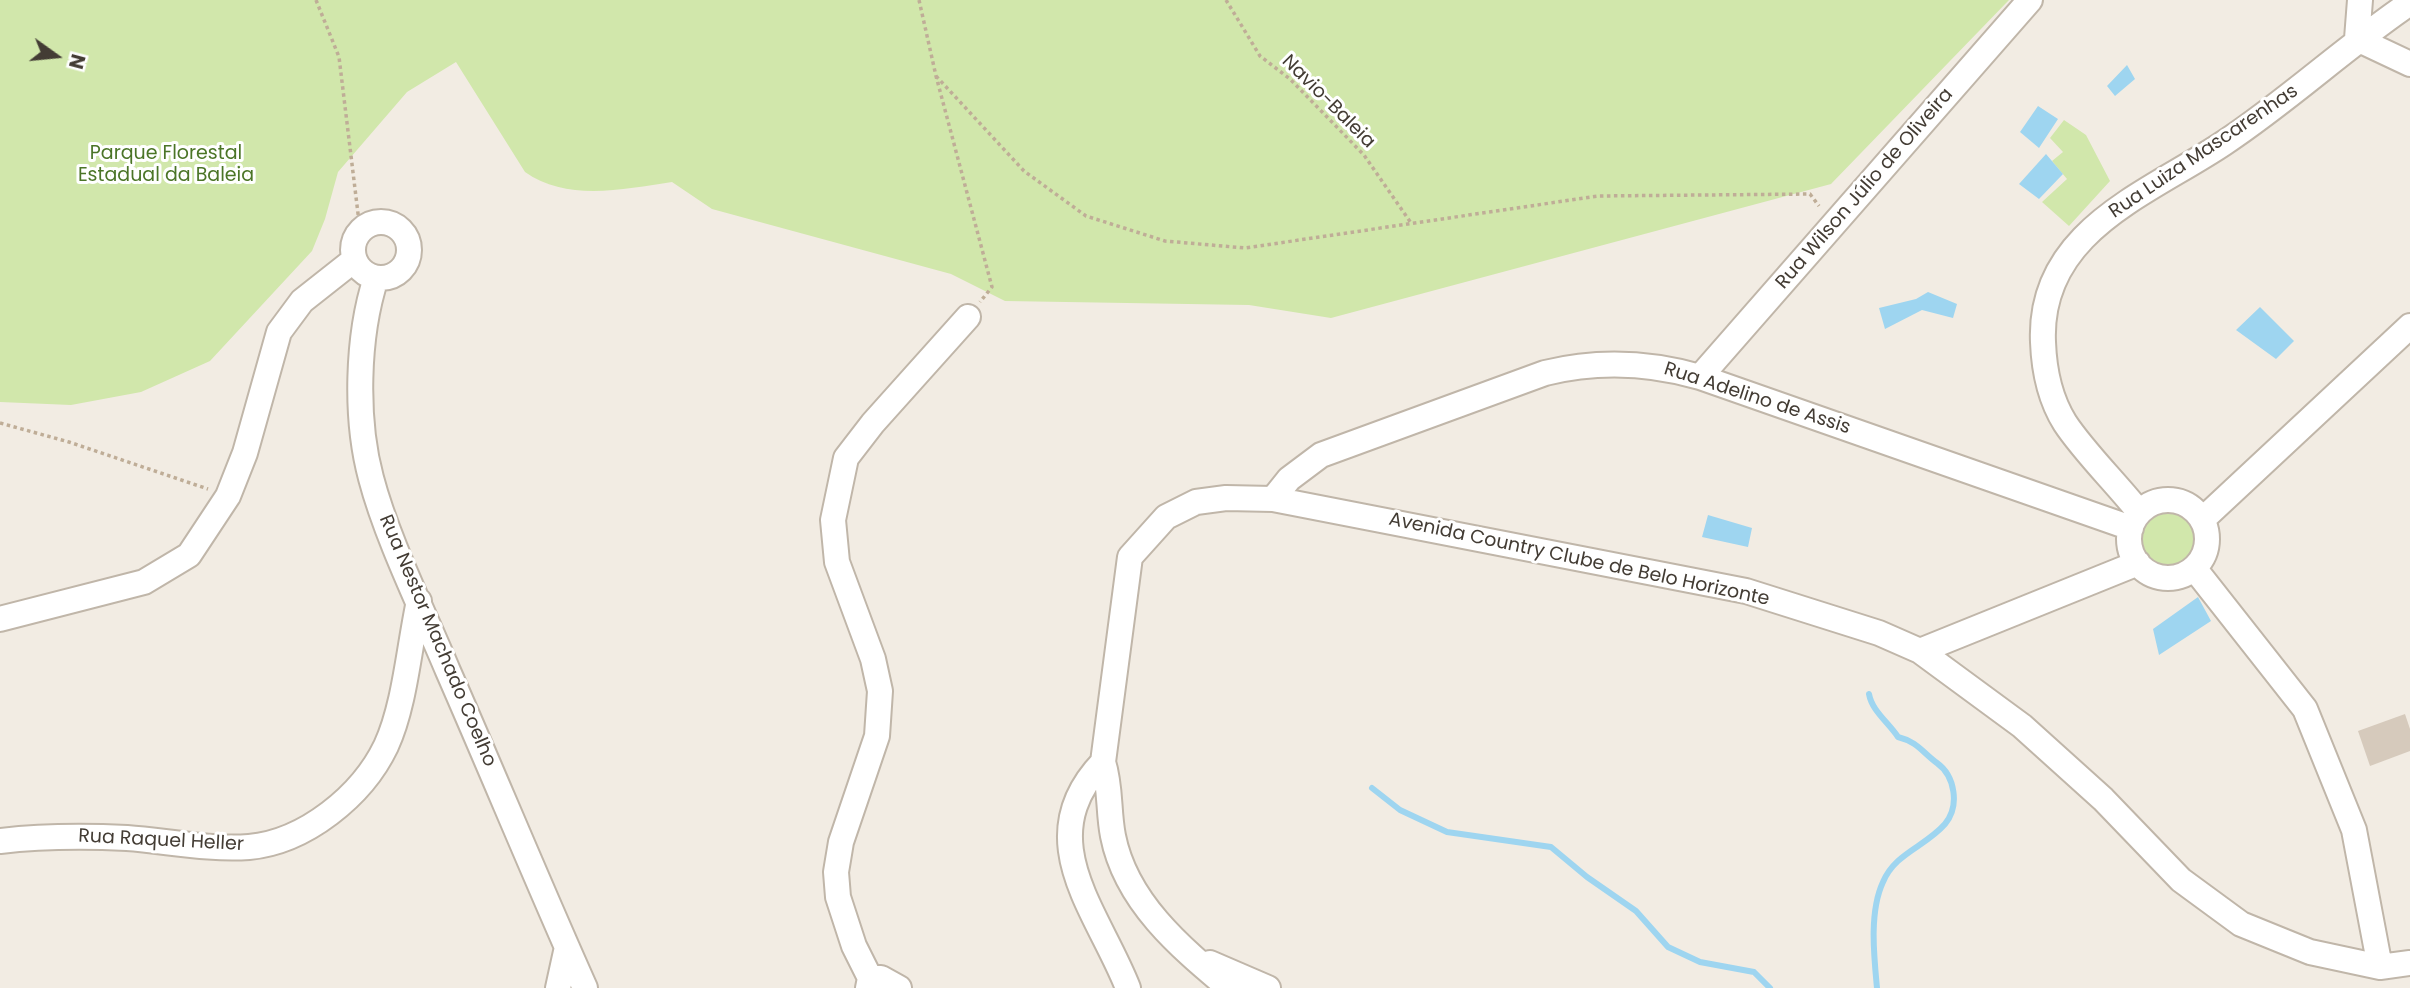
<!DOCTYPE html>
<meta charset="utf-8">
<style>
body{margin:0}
#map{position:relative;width:2410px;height:988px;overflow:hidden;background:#f2ece3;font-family:Poppins,sans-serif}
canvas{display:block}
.north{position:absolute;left:21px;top:21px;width:70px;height:70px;-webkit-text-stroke:5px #fff;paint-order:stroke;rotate:105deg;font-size:19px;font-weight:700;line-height:28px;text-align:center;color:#433c34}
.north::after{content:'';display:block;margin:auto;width:24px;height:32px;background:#433c34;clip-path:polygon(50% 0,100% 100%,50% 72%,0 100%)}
</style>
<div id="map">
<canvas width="2410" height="988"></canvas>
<div class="north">N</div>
</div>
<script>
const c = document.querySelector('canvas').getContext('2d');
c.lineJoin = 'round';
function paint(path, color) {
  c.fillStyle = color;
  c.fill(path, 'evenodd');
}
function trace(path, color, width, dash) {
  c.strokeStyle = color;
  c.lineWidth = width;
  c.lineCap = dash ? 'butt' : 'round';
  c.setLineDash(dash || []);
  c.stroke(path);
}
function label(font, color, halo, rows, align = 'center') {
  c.font = font + ' Poppins,sans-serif';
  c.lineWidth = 6;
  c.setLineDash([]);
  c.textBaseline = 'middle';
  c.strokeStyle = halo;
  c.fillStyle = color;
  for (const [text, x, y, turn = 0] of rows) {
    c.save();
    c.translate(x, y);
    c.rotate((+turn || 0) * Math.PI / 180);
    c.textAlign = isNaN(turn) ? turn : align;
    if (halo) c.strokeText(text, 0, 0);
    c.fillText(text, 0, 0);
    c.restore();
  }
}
paint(new Path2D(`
 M0 0H2009L1831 184 1331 318 1249 305 1005 301 951 274 712 209 672 182C624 189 567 202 525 172L456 62 407 92 338 172 325 219 312 251 210 361 141 392 71 405 0 402Z
 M2064 120 2086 135 2110 181 2069 226 2042 202 2067 179 2052 161 2063 152 2050 138Z
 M2134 539a35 35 0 1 1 70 0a35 35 0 1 1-70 0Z`), '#d1e7ab');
paint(new Path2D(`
 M2127 65 2135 79 2115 96 2107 86Z
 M2038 106 2058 119 2039 148 2020 132Z
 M2046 154 2063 174 2039 199 2019 184Z
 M1928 292 1957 304 1953 318 1922 310 1885 329 1879 308 1916 299Z
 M2260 307 2294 341 2276 359 2236 330Z
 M1708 515 1752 528 1748 547 1702 537Z
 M2198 597 2211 621 2159 655 2153 629Z`), '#9ed5f0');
trace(new Path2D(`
 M1869 694C1872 711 1888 722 1898 737 1918 742 1922 752 1937 763 1955 776 1960 806 1945 824 1925 847 1895 853 1883 882 1869 912 1874 956 1877 988
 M1372 788 1400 810 1447 832 1551 847 1587 877 1636 911 1668 947 1700 962 1754 972 1770 988`), '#9ed5f0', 6);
paint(new Path2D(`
 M2405 714 2410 729V751L2370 766 2358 731Z`), '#d6cabc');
const minor = new Path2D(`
 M2360 0 2357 39 2410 64
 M353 250a28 28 0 1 1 56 0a28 28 0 1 1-56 0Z
 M376 278C357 336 355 419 371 478 387 539 423 611 448 671 494 776 538 883 585 988
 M1700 377 2030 0
 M1273 499 1289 479 1321 455 1545 373C1598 360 1648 362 1700 377L2131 528
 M2129 539a39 39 0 1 1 78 0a39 39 0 1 1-78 0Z
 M2139 512C2117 484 2084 452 2065 423 2050 399 2044 370 2043 342 2038 231 2148 194 2224 143 2289 100 2345 47 2410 3
 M2202 520 2410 326
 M2194 568 2305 709 2354 830 2380 967
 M0 619 144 582 189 555 228 496 245 453 279 332 302 301 354 260
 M1920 651 2138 563
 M1103 762C1029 839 1098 911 1128 988
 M0 841C43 836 84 836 127 838 167 841 209 850 249 847 305 842 362 796 386 746 405 705 409 647 419 601
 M1210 963 1268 988
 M870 978H881L899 988
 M558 988 567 947
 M868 988 870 978 854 946 838 897 836 872 841 842 877 736 880 691 873 659 837 562 833 520 846 458 873 423 968 317
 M1229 988C1180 947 1126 902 1113 836 1108 811 1111 787 1103 762L1130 557 1166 517 1196 502 1226 498 1273 499 1746 591 1879 633 1920 651 2022 726 2103 799 2181 880 2241 924 2310 952 2380 967 2410 963`);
trace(minor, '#c0b6a9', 28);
trace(new Path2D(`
 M316 0 339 57 360 230
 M919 0 936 76 992 287 980 302
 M1226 0 1260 56 1290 79 1364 155 1411 223
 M936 76 1024 171 1086 216 1165 241 1245 248 1598 196 1810 194 1819 206
 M0 423 69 442 208 489`), '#bfad97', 3.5, [3.5, 3.5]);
trace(minor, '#fff', 24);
label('19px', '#433c34', '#fff', [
 ["Navio-Baleia",1328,102,45],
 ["Rua Luiza Mascarenhas",2204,152,-34],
 ["Rua Wilson Júlio de Oliveira",1865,189,-49],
 ["Rua Adelino de Assis",1757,399,18],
 ["Avenida Country Clube de Belo Horizonte",1579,560,12],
 ["Rua Nestor Machado Coelho",437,641,67],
 ["Rua Raquel Heller",161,841,3]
]);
label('19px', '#4b7527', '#fff', [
 ["Parque Florestal",166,154],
 ["Estadual da Baleia",166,176]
]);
</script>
